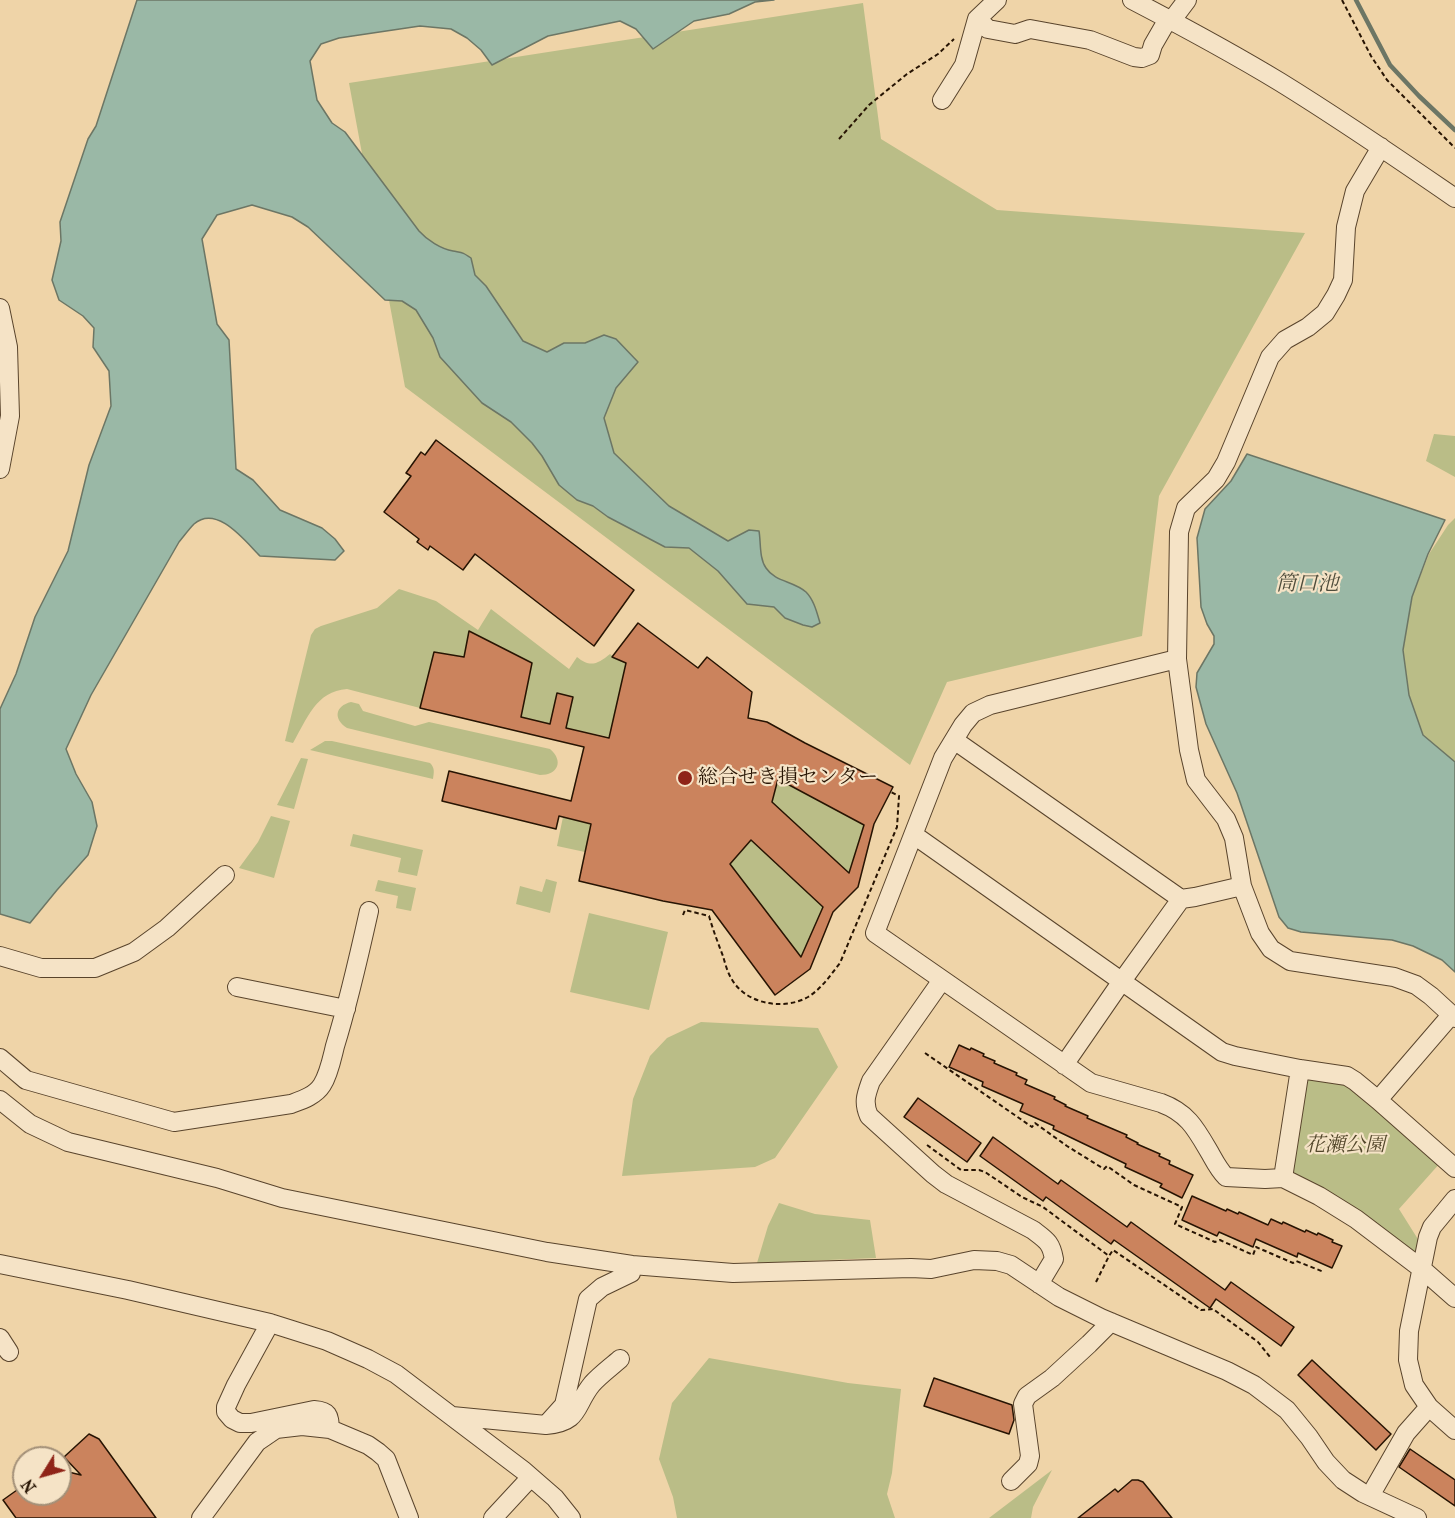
<!DOCTYPE html>
<meta charset="utf-8">
<style>
body{margin:0}
#map{position:relative;width:1455px;height:1518px;overflow:hidden;background:#efd4a8;font-family:"IM FELL French Canon",serif}
canvas{display:block}
.north{position:absolute;left:12px;top:1446px;width:60px;height:60px;box-sizing:border-box;background:#f5e3c6;border:2px solid #a39078;border-radius:50%;rotate:233deg;font-size:16px;font-weight:700;line-height:24px;text-align:center;color:#271403}
.north::after{content:'';display:block;margin:auto;width:21px;height:27px;background:#8f2418;clip-path:polygon(50% 0,100% 100%,50% 72%,0 100%)}
</style>
<div id="map">
<canvas width="1455" height="1518"></canvas>
<div class="north">N</div>
</div>
<script>
const c = document.querySelector('canvas').getContext('2d');
c.lineJoin = 'round';
function paint(path, color) {
  c.fillStyle = color;
  c.fill(path, 'evenodd');
}
function trace(path, color, width, dash) {
  c.strokeStyle = color;
  c.lineWidth = width;
  c.lineCap = dash ? 'butt' : 'round';
  c.setLineDash(dash || []);
  c.stroke(path);
}
function label(font, color, halo, rows, align = 'center') {
  c.font = font + ' "IM FELL French Canon","Noto Serif JP",serif';
  c.lineWidth = 4.5;
  c.setLineDash([]);
  c.textBaseline = 'middle';
  c.strokeStyle = halo;
  c.fillStyle = color;
  for (const [text, x, y, turn = 0] of rows) {
    c.save();
    c.translate(x, y);
    c.rotate((+turn || 0) * Math.PI / 180);
    c.textAlign = isNaN(turn) ? turn : align;
    if (halo) c.strokeText(text, 0, 0);
    c.fillText(text, 0, 0);
    c.restore();
  }
}
paint(new Path2D(`
 M863 3 881 139 997 210 1305 233 1159 496 1142 636 947 682 910 765 405 387 349 83Z
 M1434 434 1455 436V477L1426 461Z
 M1455 518V762L1423 735 1409 695 1403 650 1412 597 1429 554 1448 525Z
 M399 589 436 601 478 630 491 609 569 669 577 657C590 668 598 664 610 654L616 659 626 663 610 737 566 728 573 697 557 693 550 724 520 718 469 632 464 657 434 652 420 708 347 689C316 691 307 719 293 743L285 741 311 635 315 629 321 626 377 608Z
 M351 702 359 704 363 711 415 726 429 722 550 749C564 761 558 775 540 775L347 728C333 719 335 706 351 702Z
 M325 741H332L430 763C435 768 434 772 433 779L310 750Z
 M301 758 308 759 294 809 277 805Z
 M603 767 585 852 557 846 563 817 574 820Z
 M778 779 864 825 849 873 772 802Z
 M271 816 290 821 274 878 239 868 258 842Z
 M353 834 423 850 417 876 398 872 401 858 350 846Z
 M751 840 823 907 801 957 730 864Z
 M546 879 557 882 550 913 516 904 520 886 542 892Z
 M378 880 416 888 411 911 396 908 398 896 375 891Z
 M589 913 668 932 649 1010 570 992Z
 M701 1022 818 1028 838 1067 775 1158 755 1167 622 1176 633 1099 650 1056 667 1038Z
 M1304 1078 1345 1082 1441 1162 1399 1209 1421 1244 1419 1250 1410 1254 1289 1172Z
 M779 1203 815 1214 870 1220 876 1258 757 1263 768 1226Z
 M709 1358 848 1383 901 1389 892 1473 887 1494 895 1518H677L673 1497 659 1459 672 1403Z
 M1052 1470 1033 1507 1031 1518H989Z`), '#babd87');
const water = new Path2D(`
 M137 0H774L755 2 729 14 694 21 653 49 636 29 620 21 548 36 492 65 481 50 467 38 451 29 420 26 339 38 321 44 310 61 317 100 332 123 345 132 419 231C427 240 441 249 453 251 463 253 462 252 471 258L475 275 486 286 523 341 547 352 564 343H585L604 335 616 339 638 362 616 388 604 418 614 453 669 506 728 541 749 530 759 531C761 542 759 558 766 568 775 582 794 581 806 592 814 600 817 613 820 623L812 627 803 625 785 618 774 607 747 604 718 571 689 548 665 547 608 517 593 506 577 500 559 485 542 456 532 443 511 422 482 403 440 357 433 338 416 310 402 301 385 300 308 227 292 217 252 205 217 215 202 239 217 324 229 340 236 469 253 480 280 510 322 528 335 539 344 551 335 560 260 556C245 541 217 504 194 524 189 529 184 536 179 542L91 695 66 749 76 774 92 802 97 826 88 855 57 890 30 923 0 914V709L16 674 35 617 68 551 89 465 111 406 109 371 93 347 94 328 83 316 59 300 52 280 61 241 60 222 88 139 96 126Z
 M1247 454 1445 520 1428 554 1412 597 1403 650 1409 695 1423 735 1455 762V972L1442 960 1413 946 1392 940 1301 932 1288 928 1279 917 1237 793 1206 724 1196 687 1197 673 1214 644V636L1207 624 1201 607 1197 538 1205 509 1231 481Z`);
paint(water, '#9ab8a6');
trace(water, '#6c7665', 1.5);
trace(new Path2D(`
 M1356 0 1390 65 1419 96 1455 130`), '#6c7665', 4.5);
const building = new Path2D(`
 M436 440 634 590 594 646 475 554 463 570 430 546 428 550 417 542 419 539 384 512 411 476 406 473 421 452 425 455Z
 M638 623 698 668 707 657 752 692 748 718 767 722 805 743 893 787 874 824 858 887 833 912 810 969 775 995 712 910 663 901 579 881 591 824 559 816 556 829 442 801 449 771 571 801 584 747 420 708 434 652 464 657 469 631 532 663 521 717 550 724 557 693 573 697 566 728 609 738 626 663 612 657ZM778 779 864 825 849 873 772 802ZM751 840 823 907 801 957 730 864Z
 M959 1045 970 1050 971 1048 984 1054 983 1056 995 1061 994 1063 1017 1073 1016 1075 1027 1080 1025 1084 1055 1097 1054 1099 1066 1105 1065 1106 1088 1116 1087 1118 1127 1135 1126 1137 1138 1143 1137 1144 1160 1154 1159 1156 1170 1161 1169 1164 1193 1175 1182 1198 1160 1187 1162 1184 1125 1167 1126 1164 1053 1129 1054 1126 1020 1111 1023 1104 982 1086 983 1082 949 1067Z
 M918 1098 981 1143 967 1162 904 1117Z
 M993 1137 1058 1184 1061 1180 1127 1227 1131 1222 1225 1290 1231 1282 1294 1327 1281 1346 1216 1299 1210 1308 1114 1240 1111 1244 1046 1197 1043 1201 980 1156Z
 M1192 1196 1226 1211 1227 1209 1238 1214 1239 1212 1268 1225 1271 1219 1282 1224 1283 1222 1305 1232 1306 1230 1317 1235 1318 1233 1333 1240 1332 1242 1342 1246 1332 1268 1298 1253 1297 1257 1256 1239 1253 1247 1219 1232 1217 1236 1182 1220Z
 M1312 1360 1391 1434 1376 1450 1298 1375Z
 M934 1378 1012 1405 1014 1420 1009 1434 924 1406Z
 M89 1434 99 1439 156 1518H16L3 1500 24 1485V1494H60V1470L81 1475 64 1457Z
 M1410 1449 1455 1480V1506L1399 1467Z
 M1132 1480H1138L1143 1482 1172 1518H1078L1115 1489 1118 1492Z`);
paint(building, '#cb835d');
trace(building, '#271403', 1.5);
const minor = new Path2D(`
 M997 0 977 19 988 29 1015 34 1030 29 1090 40 1134 57 1142 58 1150 55 1153 45 1168 19
 M1132 0C1182 26 1232 53 1280 82 1340 119 1397 158 1455 198
 M1172 20 1187 0
 M942 100 964 65 977 19
 M1381 147 1355 191 1346 227 1343 280 1336 295 1325 313 1308 327 1285 340 1270 357 1226 462 1216 479 1186 508 1179 532 1177 659 1189 750 1196 780 1226 819 1234 838 1242 886 1260 933 1271 949 1290 961 1394 977 1416 985 1431 996 1455 1018
 M0 308 8 347 10 416 0 469
 M1177 659 990 705 973 713 963 725 943 758 875 933 1091 1083 1161 1103C1188 1113 1196 1129 1210 1153 1215 1162 1219 1170 1226 1177L1265 1179 1283 1178 1319 1196 1356 1219 1422 1269 1455 1298
 M954 740 1181 899 1195 897 1242 886
 M914 835 1222 1052 1235 1056 1300 1069 1347 1076 1355 1081 1378 1100 1455 1168
 M0 956 41 968H95L134 952 167 928 225 875
 M942 980 871 1081C866 1095 863 1102 869 1116L933 1174 946 1184 1033 1230C1046 1240 1051 1242 1054 1259L1039 1284
 M237 987 346 1009
 M0 1058 26 1080 174 1122 291 1104C302 1100 315 1096 322 1085 329 1074 332 1058 335 1046 349 1001 359 956 369 911
 M1064 1065 1122 981 1181 899
 M0 1100 30 1124 68 1142 217 1178 282 1198 547 1252 632 1265 733 1273 911 1268 931 1269 974 1260 997 1261 1011 1265 1059 1297 1101 1318 1227 1371 1254 1385 1287 1410 1309 1437 1326 1462 1343 1480 1363 1493 1417 1518
 M1378 1100 1452 1014
 M1283 1178 1300 1069
 M1455 1199 1432 1227 1428 1237 1409 1331 1408 1360 1414 1385 1429 1407 1455 1430
 M0 1264 128 1290 270 1323 327 1341 368 1359 396 1374 524 1471 555 1498 571 1518
 M270 1323 236 1385 226 1407V1412L232 1419 240 1423H251L314 1410C329 1411 329 1415 330 1429
 M0 1338 9 1352
 M452 1416 546 1425 564 1405 588 1299 602 1287 631 1273 632 1265
 M546 1425C581 1422 574 1406 592 1384 600 1375 611 1367 620 1359
 M1011 1481 1028 1464 1030 1456 1023 1404 1027 1396 1052 1378 1089 1344 1111 1322
 M1370 1496 1406 1433 1429 1407
 M201 1518 257 1442 276 1429 302 1426 330 1429 368 1445 378 1452 386 1459 409 1518
 M493 1518 531 1477`);
trace(minor, '#59442c', 20);
trace(new Path2D(`
 M1342 0 1371 56 1387 80 1455 148
 M839 139 869 105 907 74 938 54 954 39
 M683 915 685 910 709 916C713 930 718 943 723 956 725 963 727 971 731 978 745 1004 783 1011 808 997 821 989 830 976 840 963L897 827 899 796 891 792
 M925 1053 1032 1127 1035 1123 1067 1146 1104 1169 1107 1166 1134 1185 1182 1207 1175 1224 1215 1242 1220 1240 1253 1255 1256 1247 1293 1263 1296 1261 1324 1272
 M927 1145 961 1170H979L985 1172 1022 1197 1043 1207 1109 1256 1113 1250 1201 1310 1213 1309 1258 1342 1270 1357
 M1096 1282 1109 1256`), '#271403', 2, [4.5, 3]);
trace(minor, '#f5e3c6', 18);
for (const [x, y, r, color] of [
 [685,778,8,"#8f2418"]
]) {
  const dot = new Path2D();
  dot.arc(x, y, r, 0, 2 * Math.PI);
  c.fillStyle = color;
  c.fill(dot);
  trace(dot, '#f5e3c6', 2);
}
label('20px', '#271403', '#f5e3c6', [
 ["総合せき損センター",698,778]
], 'left');
label('italic 20px', '#53472b', '#f5e3c6', [
 ["花瀬公園",1345,1146]
]);
label('italic 21px', '#4f4d3c', '#f5e3c6', [
 ["筒口池",1307,585]
]);
</script>
